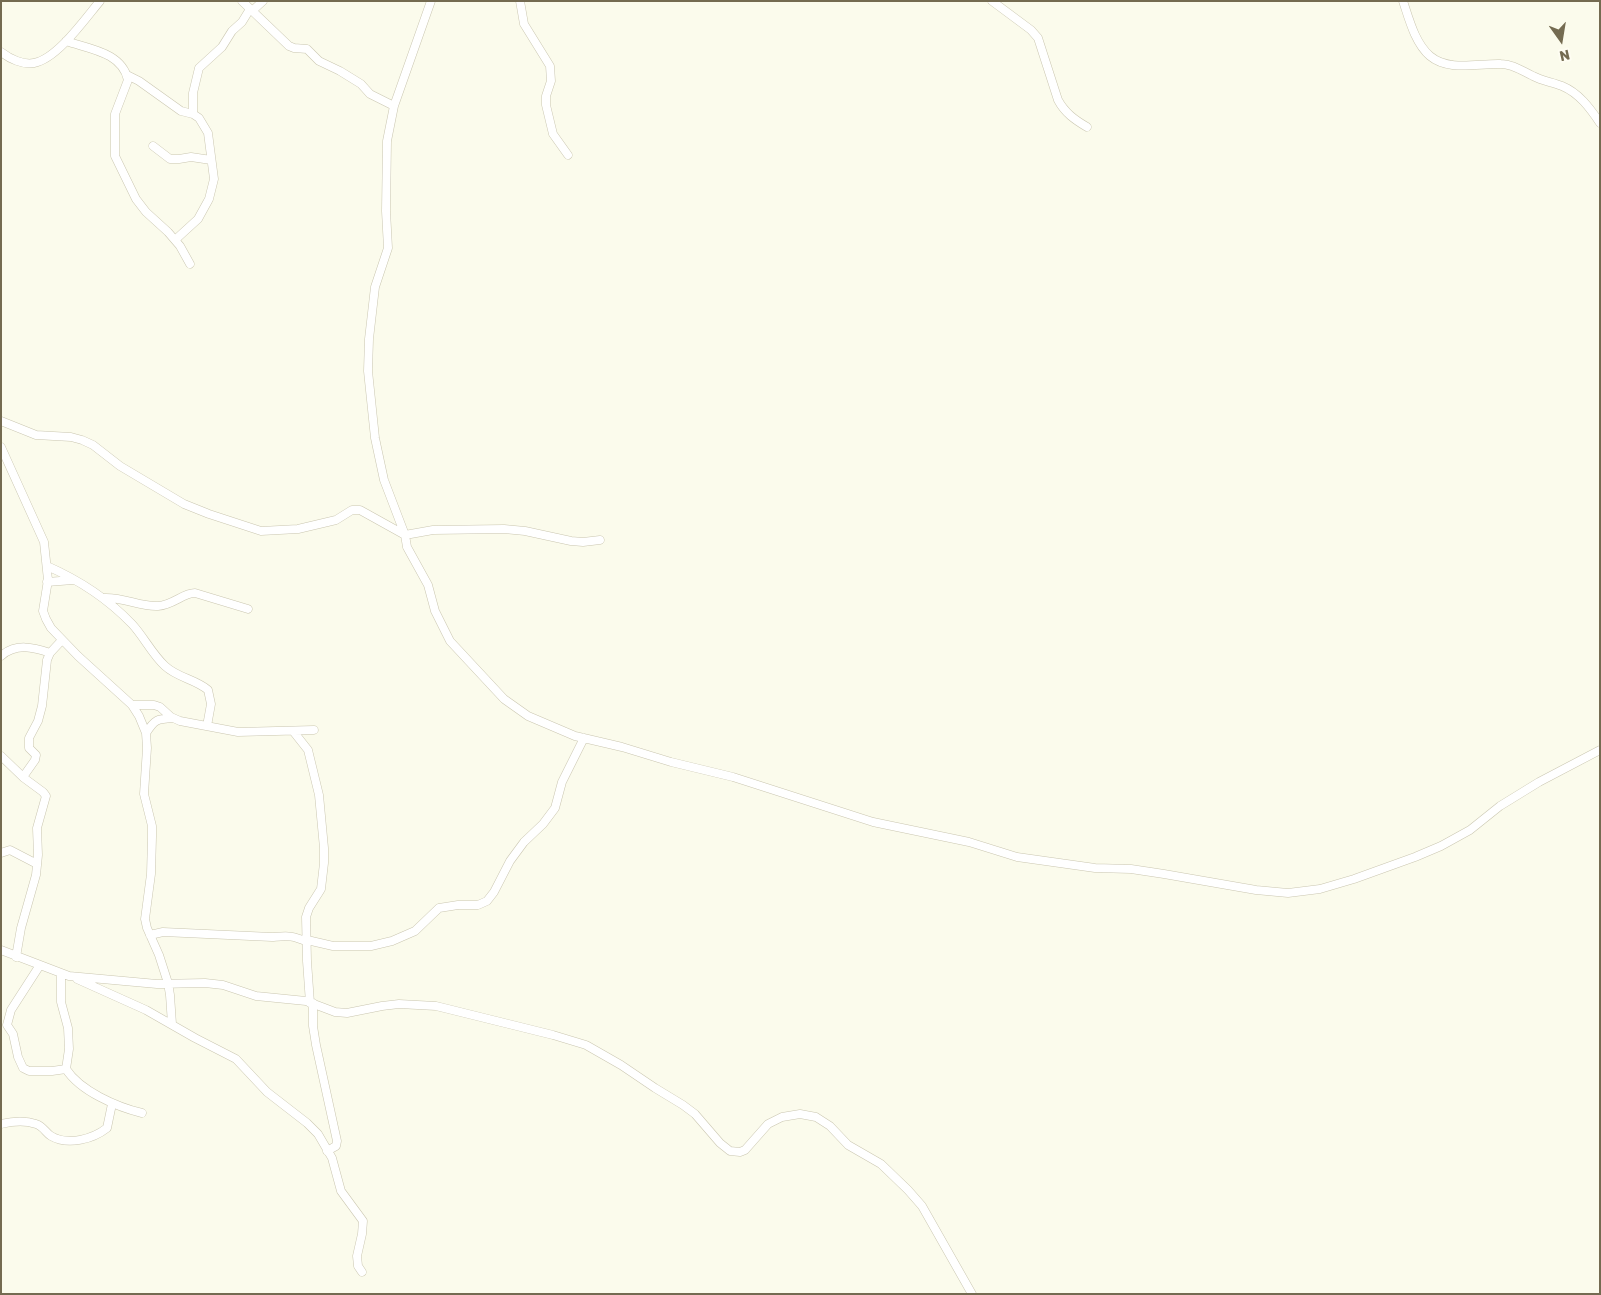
<!DOCTYPE html>
<style>
body{margin:0}
#map{position:relative;width:1601px;height:1295px;overflow:hidden;background:#fbfbec;font-family:Rubik,sans-serif}
canvas{display:block}
.frame{position:absolute;inset:0;border:2px solid #746b51;pointer-events:none}
.north{position:absolute;left:1536px;top:15px;width:50px;height:50px;-webkit-text-stroke:4px #fefdf2;paint-order:stroke;rotate:167deg;font-size:14px;font-weight:700;line-height:20px;text-align:center;color:#746b51}
.north::after{content:'';display:block;margin:auto;width:18px;height:22px;background:#746b51;clip-path:polygon(50% 0,100% 100%,50% 72%,0 100%)}
</style>
<div id="map">
<canvas width="1601" height="1295"></canvas>
<div class="frame"></div>
<div class="north">N</div>
</div>
<script>
const c = document.querySelector('canvas').getContext('2d');
c.lineJoin = 'round';
function trace(path, color, width, dash) {
  c.strokeStyle = color;
  c.lineWidth = width;
  c.lineCap = dash ? 'butt' : 'round';
  c.setLineDash(dash || []);
  c.stroke(path);
}
const minor = new Path2D(`
 M242 1 289 46 294 48 307 49 319 61 340 71 361 84 370 94 394 106
 M431 1 394 106 387 141 386 211 388 248 375 287 369 339 368 371 375 438 384 480 405 535 407 547 428 585 435 611 450 641 504 699 528 716 575 736 622 747 671 762 733 777 873 822 969 842 1017 857 1095 868 1131 869 1164 874 1256 890 1288 893 1320 889 1354 879 1415 857 1441 846 1470 830 1500 806 1539 782 1600 750
 M520 1 524 24 550 66 551 81 546 96V105L553 134 568 155
 M992 1 1031 30 1038 38 1058 100C1065 113 1075 120 1087 127
 M1403 1C1409 19 1415 43 1430 56 1449 72 1479 63 1501 64 1513 64 1522 71 1533 76 1542 81 1552 82 1562 86 1579 93 1590 108 1600 123
 M252 11 263 1
 M66 41C89 49 122 52 128 80L115 114V156L136 199 146 212 168 232 180 246 190 264
 M1 52C10 59 23 65 34 63 57 59 85 19 100 1
 M127 75 139 81 181 111 193 114 199 118 208 133 214 179 209 199 198 219 175 240
 M193 114V93L199 68 222 47 232 31 242 22 250 9
 M153 146 170 159H179L191 157 211 160
 M1 421 36 435 71 437 82 440 93 445 120 466 184 504 209 514 261 531 298 529 336 520 352 510H360L405 535 433 530 504 529 525 531 571 541 583 542 600 540
 M1 447 44 542 48 580 43 611 46 619 51 628 78 656 132 705 139 716 146 733 147 748 144 794 152 826V837L151 874 145 919 147 928 159 955 168 983 170 995 172 1024
 M47 566C79 580 107 598 132 624 144 637 152 654 165 666 178 678 195 679 208 690L211 704 207 726
 M47 582 73 580
 M104 598C124 597 140 607 158 606 173 605 183 593 195 593L248 609
 M1 656C16 643 33 647 50 653
 M132 705H154L160 707 171 717 180 721 238 732 314 730
 M293 731 308 750 319 795 324 848V863L321 889 309 908 306 917 307 961 310 1003
 M146 733C155 719 157 719 173 718
 M1 756 24 778 43 792 46 796 37 828 38 855 36 875 21 928 16 957
 M23 777 35 760 36 755 29 748V738L38 721 42 706 47 660 50 653 62 640
 M1 853 10 850 37 864
 M150 935 163 932 272 937C288 936 292 935 307 942
 M307 940 333 946H371L392 941 415 931 439 908 458 905H478L487 901 494 892 510 861 524 842 543 824 555 808 562 782 584 738
 M1 950 69 976 157 984 205 983 223 985 256 996 306 1001 335 1012 347 1013 382 1006 399 1004 436 1006 553 1035 586 1045 621 1065 655 1088 683 1105 695 1114 720 1143 730 1151 740 1152 745 1150 768 1124 782 1117 800 1114 816 1117 830 1126 848 1145 881 1164 908 1190 922 1206 972 1294
 M40 965 11 1010 7 1025 13 1034 18 1057 23 1068 29 1071H52L66 1069
 M61 973V1002L68 1028 69 1049 66 1069C80 1091 117 1107 142 1113
 M77 979 146 1010 195 1038 236 1059 267 1092 307 1123 318 1134 332 1158 341 1191 363 1221 362 1234 357 1256 358 1266 362 1272
 M313 1003V1026L316 1045 337 1141 336 1146 327 1151
 M1 1124C13 1121 25 1120 36 1124 43 1126 46 1133 51 1136 68 1146 93 1139 107 1128L112 1104`);
trace(minor, '#cac6b0', 9);
trace(minor, '#fff', 8);
</script>
